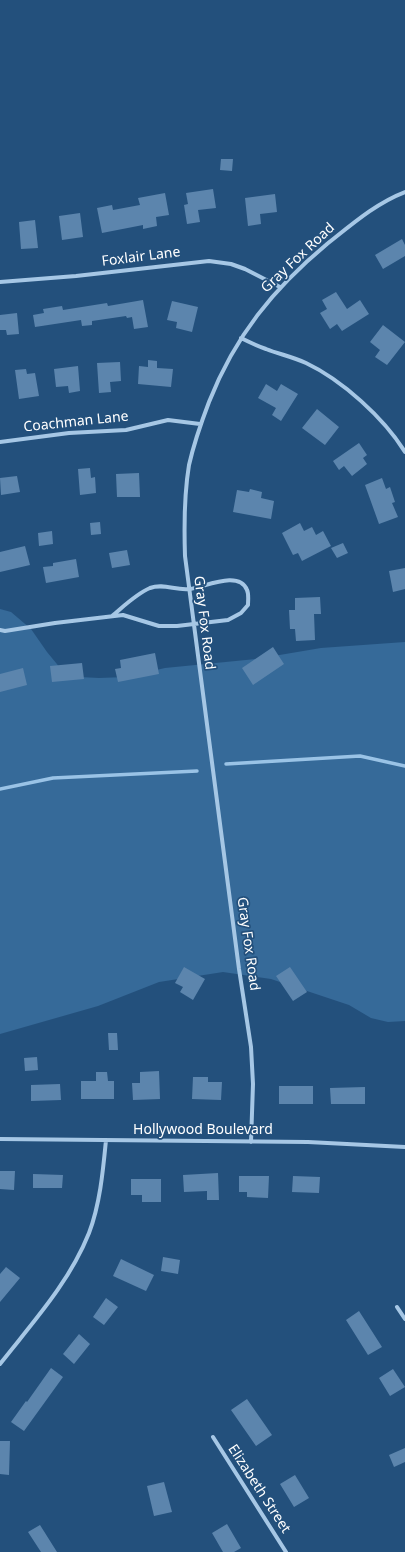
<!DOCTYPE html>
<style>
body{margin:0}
canvas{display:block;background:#23507c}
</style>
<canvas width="405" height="1552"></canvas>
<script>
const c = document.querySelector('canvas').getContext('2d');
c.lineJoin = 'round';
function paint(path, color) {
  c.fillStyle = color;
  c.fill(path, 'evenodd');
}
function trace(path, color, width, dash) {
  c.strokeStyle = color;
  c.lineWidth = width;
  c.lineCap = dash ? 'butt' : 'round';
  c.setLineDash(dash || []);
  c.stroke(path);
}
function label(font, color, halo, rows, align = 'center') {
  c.font = font + ' "Noto Sans",sans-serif';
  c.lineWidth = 3.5;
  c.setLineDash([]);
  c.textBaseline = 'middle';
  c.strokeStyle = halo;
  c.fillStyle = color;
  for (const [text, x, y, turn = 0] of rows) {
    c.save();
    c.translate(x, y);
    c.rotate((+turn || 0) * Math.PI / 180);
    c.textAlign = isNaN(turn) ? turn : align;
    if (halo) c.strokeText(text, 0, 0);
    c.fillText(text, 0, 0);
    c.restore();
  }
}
paint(new Path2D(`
 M0 609 11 612 31 629 47 652 61 669 79 677 99 678 127 677 165 668 256 659 321 648 405 642V1021L388 1022 371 1018 349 1005 271 979 223 972 159 982 98 1006 0 1034Z`), '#366a99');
trace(new Path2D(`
 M226 764 360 756 405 766
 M0 789 53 778 197 771`), '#9ac3e6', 3.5);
paint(new Path2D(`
 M221 159H233L232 171 220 170Z
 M213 189 216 208 198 210 200 222 187 224 184 205 188 204 186 193Z
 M165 193 169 215 156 217 157 226 143 229V225L102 233 97 208 112 205 113 210 140 205 138 198Z
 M275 194 277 212 260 214 261 224 248 226 245 198Z
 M80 213 83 237 62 240 59 216Z
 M35 220 38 248 21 249 19 222Z
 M402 239 405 245V256L383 269 375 255Z
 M336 292 347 309 360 300 369 314 342 331 337 324 330 329 320 313 327 309 322 300Z
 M143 300 148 327 134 329 132 317 127 318 126 316 92 321V325L82 326 81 320 35 327 33 315 44 313 43 309 62 306 63 310 107 303 108 306Z
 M172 301 198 307 192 332 176 328 177 322 167 320Z
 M17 313 19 334 7 335 6 330H0V315Z
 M383 325 405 342 387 365 375 357 380 350 370 342Z
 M148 360 157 361V368L173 369 171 387 138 384 139 366 148 367Z
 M120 362 121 381 110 382 111 392 99 393 97 363Z
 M78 366 80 391 69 393 68 386 56 387 54 369Z
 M26 369 27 374 35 373 39 396 19 399 15 370Z
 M266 384 277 391 281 384 298 394 281 421 272 415 276 408 258 398Z
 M317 409 339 427 325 445 302 428Z
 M359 443 367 455 363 458 367 464 352 476 344 466 339 470 333 461Z
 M90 468 91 478 95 477 96 493 80 495 78 469Z
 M139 473 140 497H117L116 474Z
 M17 476 20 492 1 495 0 478Z
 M382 478 386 489 390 487 395 502 392 503 398 517 379 524 365 485Z
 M250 489 262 492 261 498 274 501 271 519 233 512 237 490 249 492Z
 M100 522 101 534 91 535 90 523Z
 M300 523 304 531 312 527 316 535 323 531 331 546 302 561 298 553 293 555 282 533Z
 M52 531 53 544 39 546 38 533Z
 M343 543 348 553 337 558 331 548Z
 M25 546 30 565 0 572V552Z
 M127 550 130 565 112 568 109 553Z
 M76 559 79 577 46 583 43 567 53 566V563Z
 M405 568V589L393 592 389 571Z
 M320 597 321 614H314L315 640 296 641 295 629H290L289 610H295V598Z
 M273 647 284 664 253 685 242 668Z
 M155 653 159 674 118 682 115 669 121 668 120 660Z
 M82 663 84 679 52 682 50 666Z
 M23 668 27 685 0 692V674Z
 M184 967 205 979 193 1000 180 992 183 987 175 983Z
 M290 967 307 992 293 1001 276 976Z
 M108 1033H117L118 1050H109Z
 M37 1057 38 1070 25 1071 24 1058Z
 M159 1071 160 1099 133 1100 132 1083H140V1072Z
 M96 1072H107L108 1081H114V1099H81V1081H96Z
 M193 1077H208V1082H222L221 1100 192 1099Z
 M60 1084 61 1100 31 1101V1085Z
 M279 1086H313V1104H279Z
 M365 1087V1104H331L330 1088Z
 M0 1171H15L14 1190 0 1189Z
 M218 1173 219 1200H207V1191L184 1192 183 1175Z
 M33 1174 63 1175 62 1188H33Z
 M239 1176H269L268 1198 247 1197V1192H239Z
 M293 1176 320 1177 319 1193 292 1192Z
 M131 1179H161V1202H142V1195H131Z
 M163 1257 180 1260 178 1274 161 1271Z
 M121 1259 154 1275 146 1291 113 1276Z
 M6 1267 20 1278 0 1302V1274Z
 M106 1298 118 1307 104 1325 93 1317Z
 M359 1311 382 1347 368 1355 346 1320Z
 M79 1334 90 1344 74 1364 63 1354Z
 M51 1368 63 1377 24 1431 11 1422 26 1401 27 1402Z
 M393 1369 405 1387 390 1396 379 1378Z
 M247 1399 272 1435 256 1446 231 1410Z
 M0 1441H10L9 1475 0 1474Z
 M405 1448V1462L394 1467 389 1455Z
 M295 1475 309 1498 294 1507 280 1484Z
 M164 1482 172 1512 154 1516 147 1486Z
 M227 1524 241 1548 234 1552H223L212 1533Z
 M40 1525 57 1552H41L28 1532Z`), '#5c85ad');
trace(new Path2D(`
 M0 282 76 276 209 261 231 264 245 269 280 287
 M241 338C249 342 257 346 266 349 279 354 293 357 306 363 342 380 384 418 405 452
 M0 442 69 433 126 430 168 420 200 424
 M0 630 5 631 55 623 123 615 159 626H177L228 620 241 613 248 605C248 600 249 594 247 590 239 570 205 587 190 589 176 591 164 583 150 588 136 594 124 606 112 616
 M0 1139 308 1142 405 1147
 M251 1142 253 1084 251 1047 239 969 185 556C184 526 184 495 189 465 194 443 201 423 209 402 235 336 273 289 327 244 351 225 376 203 405 192
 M397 1307 405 1319
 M0 1364C33 1322 69 1283 89 1233 100 1204 103 1171 106 1140
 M213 1437 286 1552`), '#a6c7e5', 4);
label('14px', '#fff', '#23507c', [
 ["Foxlair Lane",141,257,-7],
 ["Gray Fox Road",298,258,-43],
 ["Coachman Lane",76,422,-6],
 ["Gray Fox Road",204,623,83],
 ["Gray Fox Road",248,944,82],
 ["Hollywood Boulevard",203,1130],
 ["Elizabeth Street",259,1489,57]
]);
</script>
